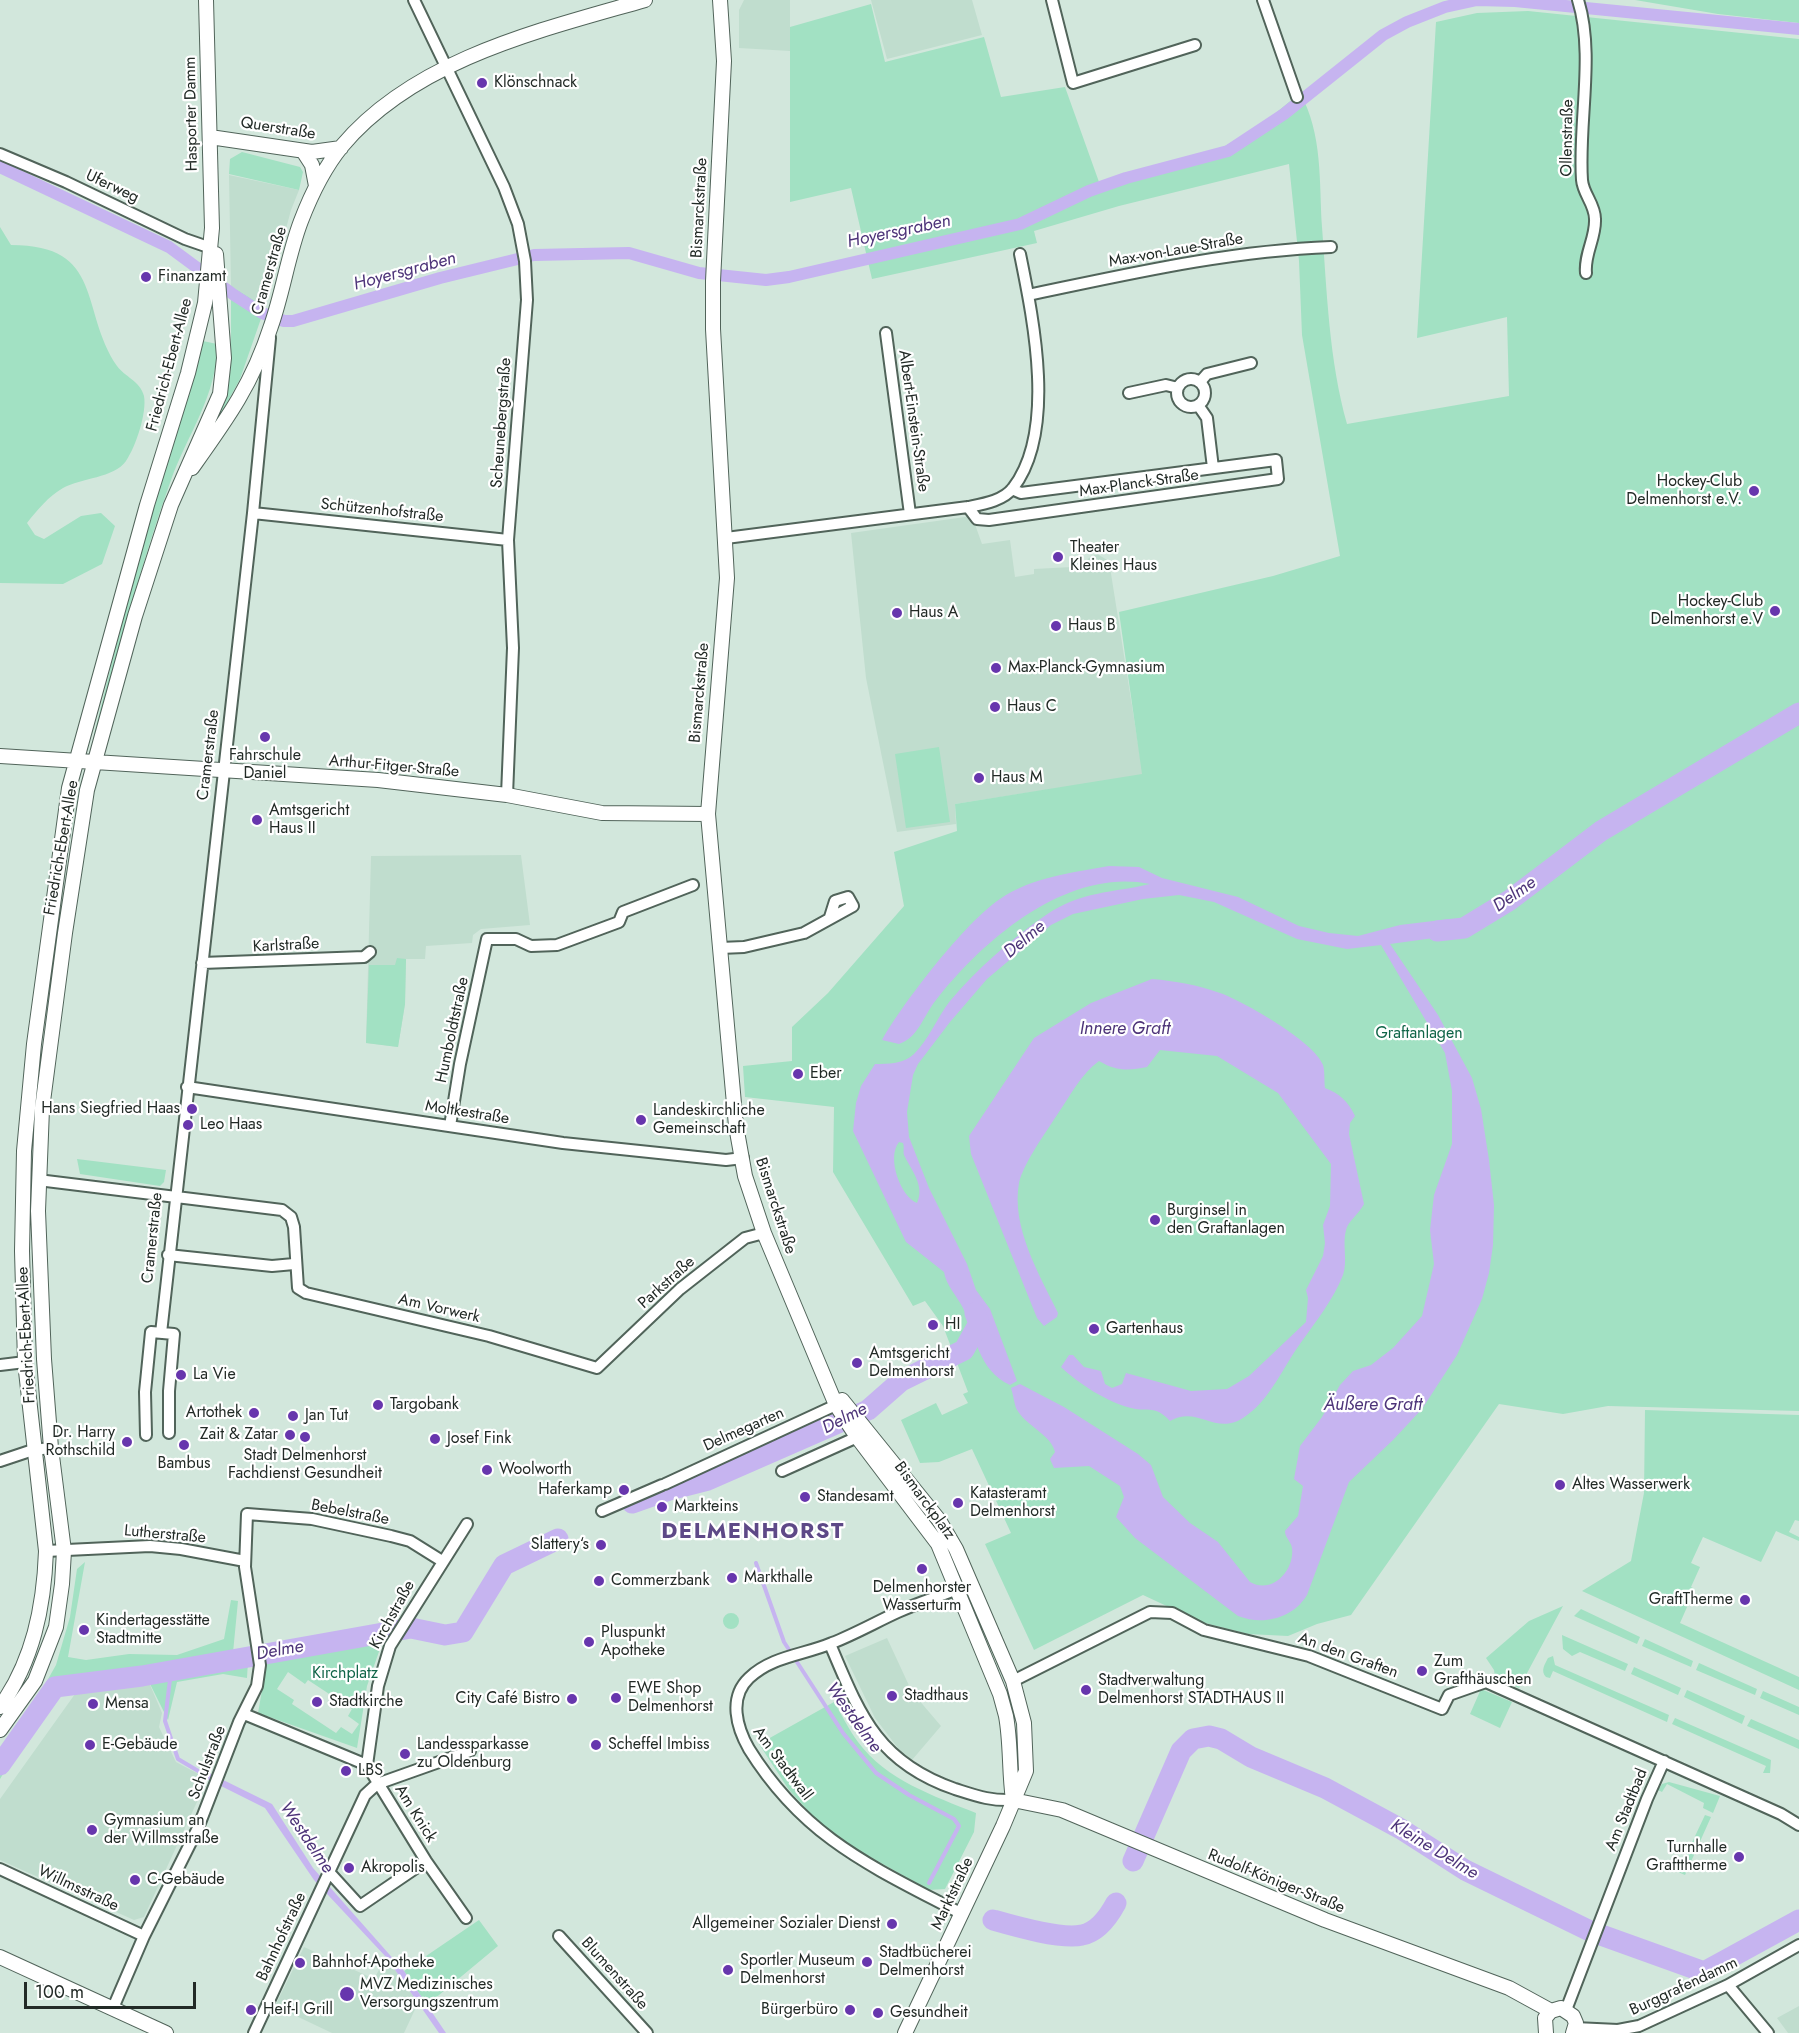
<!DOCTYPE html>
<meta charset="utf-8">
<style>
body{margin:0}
#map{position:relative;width:1799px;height:2033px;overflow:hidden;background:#d2e7dc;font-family:Jost,sans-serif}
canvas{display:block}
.scale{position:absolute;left:24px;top:1982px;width:172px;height:27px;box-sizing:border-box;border:3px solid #222a26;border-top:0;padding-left:8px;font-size:18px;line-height:21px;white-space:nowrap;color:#222a26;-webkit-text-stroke:4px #fff;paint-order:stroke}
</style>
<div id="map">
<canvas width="1799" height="2033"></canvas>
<div class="scale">100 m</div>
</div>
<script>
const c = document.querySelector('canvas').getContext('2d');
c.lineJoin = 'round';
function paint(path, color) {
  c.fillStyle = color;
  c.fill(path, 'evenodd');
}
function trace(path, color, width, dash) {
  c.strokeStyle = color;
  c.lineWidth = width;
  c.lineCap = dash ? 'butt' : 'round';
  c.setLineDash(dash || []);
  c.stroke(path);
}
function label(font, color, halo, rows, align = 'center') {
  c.font = font + ' Jost,sans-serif';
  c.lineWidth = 4.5;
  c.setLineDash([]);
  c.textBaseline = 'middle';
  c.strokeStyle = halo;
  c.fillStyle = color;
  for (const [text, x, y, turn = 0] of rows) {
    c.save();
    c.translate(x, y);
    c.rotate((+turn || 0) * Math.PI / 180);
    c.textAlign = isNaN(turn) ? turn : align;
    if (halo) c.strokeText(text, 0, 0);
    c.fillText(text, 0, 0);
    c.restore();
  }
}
paint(new Path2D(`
 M744 0H790V51L739 48V10Z
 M871 0H972L982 35 887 59Z
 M229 175 299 190 291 210 265 307 231 286Z
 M972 516 982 544 1010 540 1015 577 1034 574V569L1072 567 1097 554 1109 561 1143 775 955 804 956 824 897 832 866 678 851 533Z
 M521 855 530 925 481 929 473 935 472 943 426 946 425 959H406L405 1004 398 1047 366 1043 371 856Z
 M887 1638 912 1692 941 1726 912 1760 901 1752 875 1718 845 1656Z
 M148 1680 162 1713 159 1727 176 1762 206 1778 202 1791 144 1917 134 1920 0 1860V1799L80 1687Z
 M304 1947 374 1979 386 1957 418 2003 404 2033H332L275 2006Z
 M1799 2006V2033H1788L1777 2018Z`), '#c0ddce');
paint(new Path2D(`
 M1635 0H1799V23L1718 14Z
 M871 4 885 62 984 37 1001 97 1065 87 1099 182 1223 147 1255 130 1300 93C1323 134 1319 182 1322 227 1327 293 1329 360 1347 424L1509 396 1507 317 1417 338 1436 22 1477 13 1528 11 1799 39V1411L1608 1406 1563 1414 1499 1404 1351 1615 1317 1624 1288 1636 1248 1634 1201 1622 1143 1595 1034 1650 985 1544 1011 1533 972 1449 939 1462 920 1463 901 1420 936 1403 942 1415 968 1403 963 1394 968 1392 943 1326 925 1301 913 1306 833 1172 834 1107 745 1097 743 1066 792 1061V1027L828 993 904 906 894 852 957 831 955 804 1142 774 1119 612 1273 576 1340 556 1302 335 1299 261 1289 164 1119 206 1034 231 1037 243 872 279 851 188 790 202V27Z
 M242 152 300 167 303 172 299 190 229 174 230 159Z
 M0 227 11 245C105 245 79 310 117 366 125 377 140 381 144 396 147 413 136 446 126 461 114 478 81 478 63 488 48 497 38 509 27 523L35 535 44 539 81 516 101 513 115 526 102 564 63 584 0 583Z
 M231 286 265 307 240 379 207 439 228 384 231 367Z
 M203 341 217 344C218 394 187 435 171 480 141 563 119 649 97 734H94L139 556Z
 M939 747 950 822 906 828 895 754Z
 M397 958 406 959 405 1004 398 1047 366 1043 369 965H395Z
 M77 1159 166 1170 164 1182 160 1186 80 1174Z
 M1645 1410 1799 1415V1521L1795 1520 1789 1532 1799 1537V1541L1776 1531 1761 1562 1703 1537 1691 1563 1700 1567 1691 1587 1695 1589 1680 1623 1799 1677V1690L1582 1591 1631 1561 1644 1493Z
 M85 1562 68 1657 86 1660 129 1654 177 1655 224 1639 231 1600 238 1601 232 1663 248 1661 247 1678 223 1674 177 1682 168 1720 148 1680 58 1690 34 1723 0 1779V1752L30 1711 56 1665 70 1617 77 1569Z
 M1563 1606 1519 1688 1495 1677 1494 1670 1486 1658 1529 1621Z
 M1581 1609 1640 1637 1637 1644 1574 1616Z
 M723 1621a8 8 0 1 1 16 0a8 8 0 1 1-16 0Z
 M1562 1635 1628 1664 1625 1671 1580 1652 1572 1656 1563 1649Z
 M1645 1639 1693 1661 1691 1667 1642 1646Z
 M382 1643 367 1686 357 1748 258 1713 267 1662ZM288 1672 305 1684 308 1680 352 1709 348 1716 359 1724 352 1734 341 1727 336 1733 292 1704 294 1700 277 1689Z
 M1553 1656 1555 1665 1669 1715 1667 1722 1553 1671 1550 1678 1546 1677C1540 1671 1545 1664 1548 1658Z
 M1699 1663 1757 1689 1755 1695 1696 1670Z
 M1634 1667 1681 1688 1678 1695 1631 1674Z
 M1481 1689 1512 1702 1500 1728 1470 1714Z
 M1687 1690 1745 1716 1742 1724 1684 1697Z
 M1763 1691 1799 1707V1715L1760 1698Z
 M834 1702C842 1715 849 1730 858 1742 886 1780 934 1796 976 1813L974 1832 945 1889 929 1890 856 1849 818 1822 789 1790 759 1744Z
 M1675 1718 1771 1760 1770 1773H1763L1766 1766 1672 1724Z
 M1751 1719 1799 1740V1749L1747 1726Z
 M1669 1782 1720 1796 1713 1813 1703 1808 1704 1803 1667 1784 1662 1792 1658 1790 1662 1784Z
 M1705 1815 1711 1817 1685 1875 1678 1872Z
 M479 1920 498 1946 427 2005 404 1971Z`), '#a2e1c3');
paint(new Path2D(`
 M1109 866 1139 867 1162 878 1238 897 1299 926 1329 933 1358 936 1400 925 1450 919 1464 928 1463 934 1390 944 1438 1015 1472 1078 1481 1109 1489 1160 1494 1205 1493 1245 1489 1273 1482 1299 1457 1355 1422 1409 1393 1440 1349 1482 1307 1595C1293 1618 1264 1626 1238 1616L1135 1538 1116 1517 1124 1497 1120 1486 1089 1466 1054 1468 1050 1459 1055 1452C1051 1434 1025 1426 1016 1408 1014 1402 1013 1394 1011 1388L1020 1384 1064 1407 1138 1454 1151 1465 1163 1497 1190 1523 1218 1542 1250 1582C1272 1595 1295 1570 1292 1548 1291 1541 1285 1538 1285 1531L1298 1516 1303 1486 1294 1479 1300 1446 1322 1417 1340 1385 1353 1371 1371 1365 1393 1348 1422 1316 1434 1264 1430 1230 1434 1195 1452 1144V1091L1445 1053 1381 945 1347 949 1297 939 1214 902 1179 895 1143 899 1073 914 1051 925 987 979 950 1022 918 1064 913 1075 907 1112 909 1137 929 1188 967 1264 976 1290 990 1309 1017 1381 1010 1385C978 1370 976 1336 963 1308 957 1296 946 1285 944 1272L906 1242 853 1131 856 1103 861 1086 875 1064C888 1064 904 1064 914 1054 928 1041 938 1016 950 1001 977 969 1012 938 1046 915 1081 891 1112 893 1150 884 1067 867 983 940 936 1000 923 1016 919 1037 899 1044L882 1040C903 1003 965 922 1000 899 1032 877 1071 873 1109 866ZM899 1142 903 1143C905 1149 902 1152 905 1157 912 1171 925 1186 917 1203 901 1197 886 1158 899 1142Z
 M1152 979C1175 981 1198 985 1220 993 1243 1001 1315 1042 1323 1065 1325 1071 1324 1081 1325 1088 1340 1094 1348 1101 1355 1116L1350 1123 1349 1134 1364 1204C1359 1214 1348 1221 1346 1230 1342 1244 1348 1261 1343 1275 1333 1300 1317 1320 1302 1341 1284 1365 1270 1401 1243 1418 1215 1436 1198 1405 1170 1421 1154 1404 1150 1413 1131 1408 1107 1402 1079 1384 1061 1367L1069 1355H1073L1084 1367 1101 1371 1105 1384 1112 1388 1122 1384 1126 1373 1191 1391 1227 1389 1249 1376 1306 1322 1308 1298 1306 1290 1323 1256 1325 1243 1323 1225 1330 1206 1331 1164 1278 1093 1217 1056 1160 1050 1147 1067C1128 1071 1116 1071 1099 1061 1081 1074 1070 1096 1057 1115 1046 1132 1023 1164 1019 1183 1011 1227 1039 1274 1058 1313L1057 1317 1044 1326 1037 1318 971 1154 969 1136 1034 1038 1091 1003Z
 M203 1770 272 1804 313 1868 404 1971 446 2033H439L386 1957 314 1880 265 1808 199 1775Z`), '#c6b4f0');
trace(new Path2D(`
 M756 1563 784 1642 843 1733 876 1773 909 1795 954 1819 959 1826 929 1883
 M171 1671 165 1721 178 1759 205 1775`), '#c6b4f0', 4);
trace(new Path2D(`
 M0 167 169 247 234 295 262 313 284 321H293L440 278 534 255 629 253 699 273 766 280 789 277 1020 224 1089 191 1126 178 1228 151 1284 114 1383 35 1407 22 1445 7 1477 0 1515 1 1799 29`), '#c6b4f0', 12);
trace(new Path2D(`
 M1437 931 1464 928 1510 900 1601 831 1799 713
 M632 1503 669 1490 708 1480 868 1410 901 1381 964 1350 979 1323 975 1313
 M0 1765 55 1687 142 1676 411 1628 445 1635 463 1632 504 1565 558 1539
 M1133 1861 1181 1751 1193 1739 1209 1736 1221 1739 1251 1757 1325 1788 1401 1829 1465 1870 1590 1931 1704 1972 1799 1920
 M993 1920C1014 1926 1062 1940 1082 1935 1098 1932 1109 1916 1116 1903`), '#c6b4f0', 21);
const street = new Path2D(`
 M414 0 504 187 518 224 525 261 527 300 508 540 513 648 507 795
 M1052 0 1073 83 1195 45
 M1263 0 1297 97
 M1578 0C1595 54 1578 123 1582 180 1583 194 1595 204 1595 219 1596 238 1584 254 1586 273
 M0 154 66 182 185 239 211 248
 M1028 295C1129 274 1227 251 1331 247
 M886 333 910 514
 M1177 393a14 14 0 1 1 28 0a14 14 0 1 1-28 0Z
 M1200 382 1207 374 1251 363
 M1129 393 1166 385 1178 388
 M1198 405 1207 418 1213 468
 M968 507 977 519 989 520 1278 479 1276 460 1021 493 1012 489
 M253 513 508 540
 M726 538 968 507C983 504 1003 501 1013 488 1057 431 1033 318 1020 254
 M720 948 744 947 804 933 853 906 848 897 835 901 830 917
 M202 963 364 957 370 952
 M187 1087 563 1143 726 1160 743 1158
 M450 1126 460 1064 487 939H516L531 946 557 945 619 922 623 912 693 885
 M38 1180 282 1210 291 1217 294 1227 298 1288 306 1293 489 1336 597 1368 680 1289 745 1238 764 1233
 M168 1255 272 1266 294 1264
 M161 1333 253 513 270 338
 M0 1365 25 1362
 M146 1435 145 1392 151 1332 174 1334 169 1391V1433
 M0 1461 33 1450 51 1448
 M782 1471 864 1434
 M665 1484 836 1405
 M602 1511 662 1485
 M46 1551 150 1546 181 1549 245 1561
 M830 1644C860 1715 877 1762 955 1789 977 1796 990 1801 1013 1800
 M1013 1681 1150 1612 1172 1613 1204 1630 1309 1656 1442 1709 1449 1695 1486 1682 1781 1814 1799 1825
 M244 1714 367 1765 426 1861 466 1918
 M367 1765 378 1686 390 1646 467 1524
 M0 1869 144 1936
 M329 1872 360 1906 426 1861
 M962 1914C873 1867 805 1839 749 1749 737 1728 728 1698 749 1678 772 1656 804 1655 832 1643 855 1634 876 1622 898 1612 922 1601 947 1594 970 1584
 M559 1936 647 2033
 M1728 1985 1768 2033
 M113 2008 144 1936 198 1828 239 1722 257 1686 260 1665 245 1567 247 1514 312 1519 391 1536 410 1541 442 1561
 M1566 2010 1647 1799 1664 1761
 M1575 2028 1618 2030 1639 2026 1728 1985 1799 1945
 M254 2033 365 1795 377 1784 470 1751`);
const secondary = new Path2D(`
 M720 0 724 61 713 281V329L727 578 708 814 736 1126 745 1176 764 1233 836 1405 857 1437 938 1544 1000 1694 1006 1716C1011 1743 1009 1772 1013 1800
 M210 137 312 152 341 148
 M303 151 312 165 316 186
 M192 468C227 419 252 385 271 326 283 292 288 255 301 221 311 195 324 168 342 146 415 59 541 30 645 0
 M0 756 378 780 507 795 602 813 708 814
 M842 1400 939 1520 956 1549 1013 1681 1024 1723 1026 1771 1003 1826 905 2033
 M0 1707C33 1661 44 1607 46 1551L25 1362 22 1251 24 1151 34 1044 69 788 147 505 188 373 205 303 212 228 206 0
 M0 1730 35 1681 56 1627 62 1584 64 1551 51 1448 44 1359 38 1211 42 1109 65 933 87 790 135 616 171 505 220 394 224 358 216 254
 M1013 1800 1062 1810 1325 1920 1509 1988 1551 2011
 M0 1957 166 2033
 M1546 2033 1545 2018 1551 2011 1561 2008 1573 2016 1576 2023 1573 2033`);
trace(street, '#51645a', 14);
trace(secondary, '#51645a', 16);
trace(street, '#fff', 10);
trace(secondary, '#fff', 14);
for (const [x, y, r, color] of [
 [482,83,6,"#6736ad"],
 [146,277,6,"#6736ad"],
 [1754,491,6,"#6736ad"],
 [1058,557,6,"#6736ad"],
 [1775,611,6,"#6736ad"],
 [897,613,6,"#6736ad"],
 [1056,626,6,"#6736ad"],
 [996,668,6,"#6736ad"],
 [995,707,6,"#6736ad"],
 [265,737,6,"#6736ad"],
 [979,778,6,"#6736ad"],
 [257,820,6,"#6736ad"],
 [798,1074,6,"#6736ad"],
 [192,1109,6,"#6736ad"],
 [641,1120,6,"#6736ad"],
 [188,1125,6,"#6736ad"],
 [1155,1220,6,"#6736ad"],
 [933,1325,6,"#6736ad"],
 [1094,1329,6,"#6736ad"],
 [857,1363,6,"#6736ad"],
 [181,1375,6,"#6736ad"],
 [378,1405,6,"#6736ad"],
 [254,1413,6,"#6736ad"],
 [293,1416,6,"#6736ad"],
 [290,1435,6,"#6736ad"],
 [305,1437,6,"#6736ad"],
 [435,1439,6,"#6736ad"],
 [127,1442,6,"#6736ad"],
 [184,1445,6,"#6736ad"],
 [487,1470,6,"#6736ad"],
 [1560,1485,6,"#6736ad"],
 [624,1490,6,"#6736ad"],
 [805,1497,6,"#6736ad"],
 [958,1503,6,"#6736ad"],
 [662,1507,6,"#6736ad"],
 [601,1545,6,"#6736ad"],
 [922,1569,6,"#6736ad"],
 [732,1578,6,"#6736ad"],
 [599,1581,6,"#6736ad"],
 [1745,1600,6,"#6736ad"],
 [84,1630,6,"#6736ad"],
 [589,1642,6,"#6736ad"],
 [1422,1671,6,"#6736ad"],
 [1086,1690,6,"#6736ad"],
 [892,1696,6,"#6736ad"],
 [616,1698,6,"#6736ad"],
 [572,1699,6,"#6736ad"],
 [317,1702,6,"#6736ad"],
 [93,1704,6,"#6736ad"],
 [90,1745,6,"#6736ad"],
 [596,1745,6,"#6736ad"],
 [405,1754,6,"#6736ad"],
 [346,1771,6,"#6736ad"],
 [92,1830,6,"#6736ad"],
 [1739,1857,6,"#6736ad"],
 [349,1868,6,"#6736ad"],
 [135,1880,6,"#6736ad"],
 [892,1924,6,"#6736ad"],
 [867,1962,6,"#6736ad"],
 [300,1963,6,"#6736ad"],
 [728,1970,6,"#6736ad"],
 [347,1994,8,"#6736ad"],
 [251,2010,6,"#6736ad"],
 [850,2010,6,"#6736ad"],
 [878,2013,6,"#6736ad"]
]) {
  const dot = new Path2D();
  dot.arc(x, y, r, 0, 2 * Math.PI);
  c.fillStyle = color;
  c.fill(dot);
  trace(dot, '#fff', 2);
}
label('16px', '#222a26', '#fff', [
 ["Klönschnack",494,83],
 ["Finanzamt",158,277],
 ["Hockey-Club",1742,482,"right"],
 ["Delmenhorst e.V.",1742,500,"right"],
 ["Theater",1070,548],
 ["Kleines Haus",1070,566],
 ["Hockey-Club",1763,602,"right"],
 ["Delmenhorst e.V",1763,620,"right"],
 ["Haus A",909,613],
 ["Haus B",1068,626],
 ["Max-Planck-Gymnasium",1008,668],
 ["Haus C",1007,707],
 ["Fahrschule",265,756,"center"],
 ["Daniel",265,774,"center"],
 ["Haus M",991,778],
 ["Amtsgericht",269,811],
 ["Haus II",269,829],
 ["Eber",810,1074],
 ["Hans Siegfried Haas",180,1109,"right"],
 ["Landeskirchliche",653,1111],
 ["Gemeinschaft",653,1129],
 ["Leo Haas",200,1125],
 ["Burginsel in",1167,1211],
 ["den Graftanlagen",1167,1229],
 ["HI",945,1325],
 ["Gartenhaus",1106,1329],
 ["Amtsgericht",869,1354],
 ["Delmenhorst",869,1372],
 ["La Vie",193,1375],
 ["Targobank",390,1405],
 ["Artothek",242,1413,"right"],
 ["Jan Tut",305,1416],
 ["Dr. Harry",115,1433,"right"],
 ["Rothschild",115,1451,"right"],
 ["Zait & Zatar",278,1435,"right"],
 ["Josef Fink",447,1439],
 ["Stadt Delmenhorst",305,1456,"center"],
 ["Fachdienst Gesundheit",305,1474,"center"],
 ["Bambus",184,1464,"center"],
 ["Woolworth",499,1470],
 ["Altes Wasserwerk",1572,1485],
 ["Haferkamp",612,1490,"right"],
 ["Katasteramt",970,1494],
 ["Delmenhorst",970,1512],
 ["Standesamt",817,1497],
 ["Markteins",674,1507],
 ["Slattery‘s",589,1545,"right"],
 ["Markthalle",744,1578],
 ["Commerzbank",611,1581],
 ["Delmenhorster",922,1588,"center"],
 ["Wasserturm",922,1606,"center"],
 ["GraftTherme",1733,1600,"right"],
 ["Kindertagesstätte",96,1621],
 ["Stadtmitte",96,1639],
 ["Pluspunkt",601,1633],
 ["Apotheke",601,1651],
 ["Zum",1434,1662],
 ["Grafthäuschen",1434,1680],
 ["Stadtverwaltung",1098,1681],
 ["Delmenhorst STADTHAUS II",1098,1699],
 ["EWE Shop",628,1689],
 ["Delmenhorst",628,1707],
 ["Stadthaus",904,1696],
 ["City Café Bistro",560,1699,"right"],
 ["Stadtkirche",329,1702],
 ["Mensa",105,1704],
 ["E-Gebäude",102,1745],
 ["Landessparkasse",417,1745],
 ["zu Oldenburg",417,1763],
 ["Scheffel Imbiss",608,1745],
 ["LBS",358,1771],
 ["Gymnasium an",104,1821],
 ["der Willmsstraße",104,1839],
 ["Turnhalle",1727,1848,"right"],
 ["Grafttherme",1727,1866,"right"],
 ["Akropolis",361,1868],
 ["C-Gebäude",147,1880],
 ["Allgemeiner Sozialer Dienst",880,1924,"right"],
 ["Stadtbücherei",879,1953],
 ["Delmenhorst",879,1971],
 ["Sportler Museum",740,1961],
 ["Delmenhorst",740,1979],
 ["Bahnhof-Apotheke",312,1963],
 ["MVZ Medizinisches",360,1985],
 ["Versorgungszentrum",360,2003],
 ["Heif-I Grill",263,2010],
 ["Bürgerbüro",838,2010,"right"],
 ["Gesundheit",890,2013]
], 'left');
label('16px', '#222a26', '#fff', [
 ["Hasporter Damm",192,114,-91],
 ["Querstraße",278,129,9],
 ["Ollenstraße",1568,138,-89],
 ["Uferweg",112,187,25],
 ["Bismarckstraße",700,208,-87],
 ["Max-von-Laue-Straße",1176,251,-10],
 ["Cramerstraße",270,271,-74],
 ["Friedrich-Ebert-Allee",170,365,-75],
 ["Albert-Einstein-Straße",913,421,82],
 ["Scheunebergstraße",502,423,-86],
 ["Max-Planck-Straße",1139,484,-8],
 ["Schützenhofstraße",382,511,6],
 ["Bismarckstraße",700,693,-85],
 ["Cramerstraße",209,755,-83],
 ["Arthur-Fitger-Straße",394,767,5],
 ["Friedrich-Ebert-Allee",62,848,-80],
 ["Karlstraße",286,946,-3],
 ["Humboldtstraße",453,1030,-78],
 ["Moltkestraße",467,1113,9],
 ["Bismarckstraße",775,1206,72],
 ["Cramerstraße",153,1238,-84],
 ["Parkstraße",667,1283,-42],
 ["Am Vorwerk",439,1309,13],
 ["Friedrich-Ebert-Allee",27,1335,-93],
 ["Delmegarten",744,1430,-24],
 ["Bismarckplatz",924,1501,54],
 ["Bebelstraße",350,1513,11],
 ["Lutherstraße",165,1535,5],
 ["Kirchstraße",393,1615,-61],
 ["An den Graften",1348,1656,20],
 ["Schulstraße",208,1763,-69],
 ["Am Stadtwall",782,1764,53],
 ["Am Stadtbad",1627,1810,-68],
 ["Am Knick",415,1814,58],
 ["Rudolf-Königer-Straße",1276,1882,22],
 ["Willmsstraße",78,1889,25],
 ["Marktstraße",953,1894,-65],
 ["Bahnhofstraße",282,1937,-65],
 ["Blumenstraße",614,1974,48],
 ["Burggrafendamm",1684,1987,-25]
]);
label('16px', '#106548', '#fff', [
 ["Graftanlagen",1419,1034],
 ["Kirchplatz",345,1674]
]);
label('italic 18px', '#4d3479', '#fff', [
 ["Hoyersgraben",899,232,-12],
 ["Hoyersgraben",405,272,-15],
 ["Delme",1515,895,-35],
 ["Delme",1025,940,-40],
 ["Innere Graft",1125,1030],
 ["Äußere Graft",1373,1406],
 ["Delme",845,1419,-27],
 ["Delme",280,1651,-10],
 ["Westdelme",853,1718,54],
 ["Westdelme",306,1838,56],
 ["Kleine Delme",1434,1850,31]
]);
c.letterSpacing = '1.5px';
label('bold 22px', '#5e4987', '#fff', [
 ["DELMENHORST",753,1533]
]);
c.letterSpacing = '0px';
</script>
